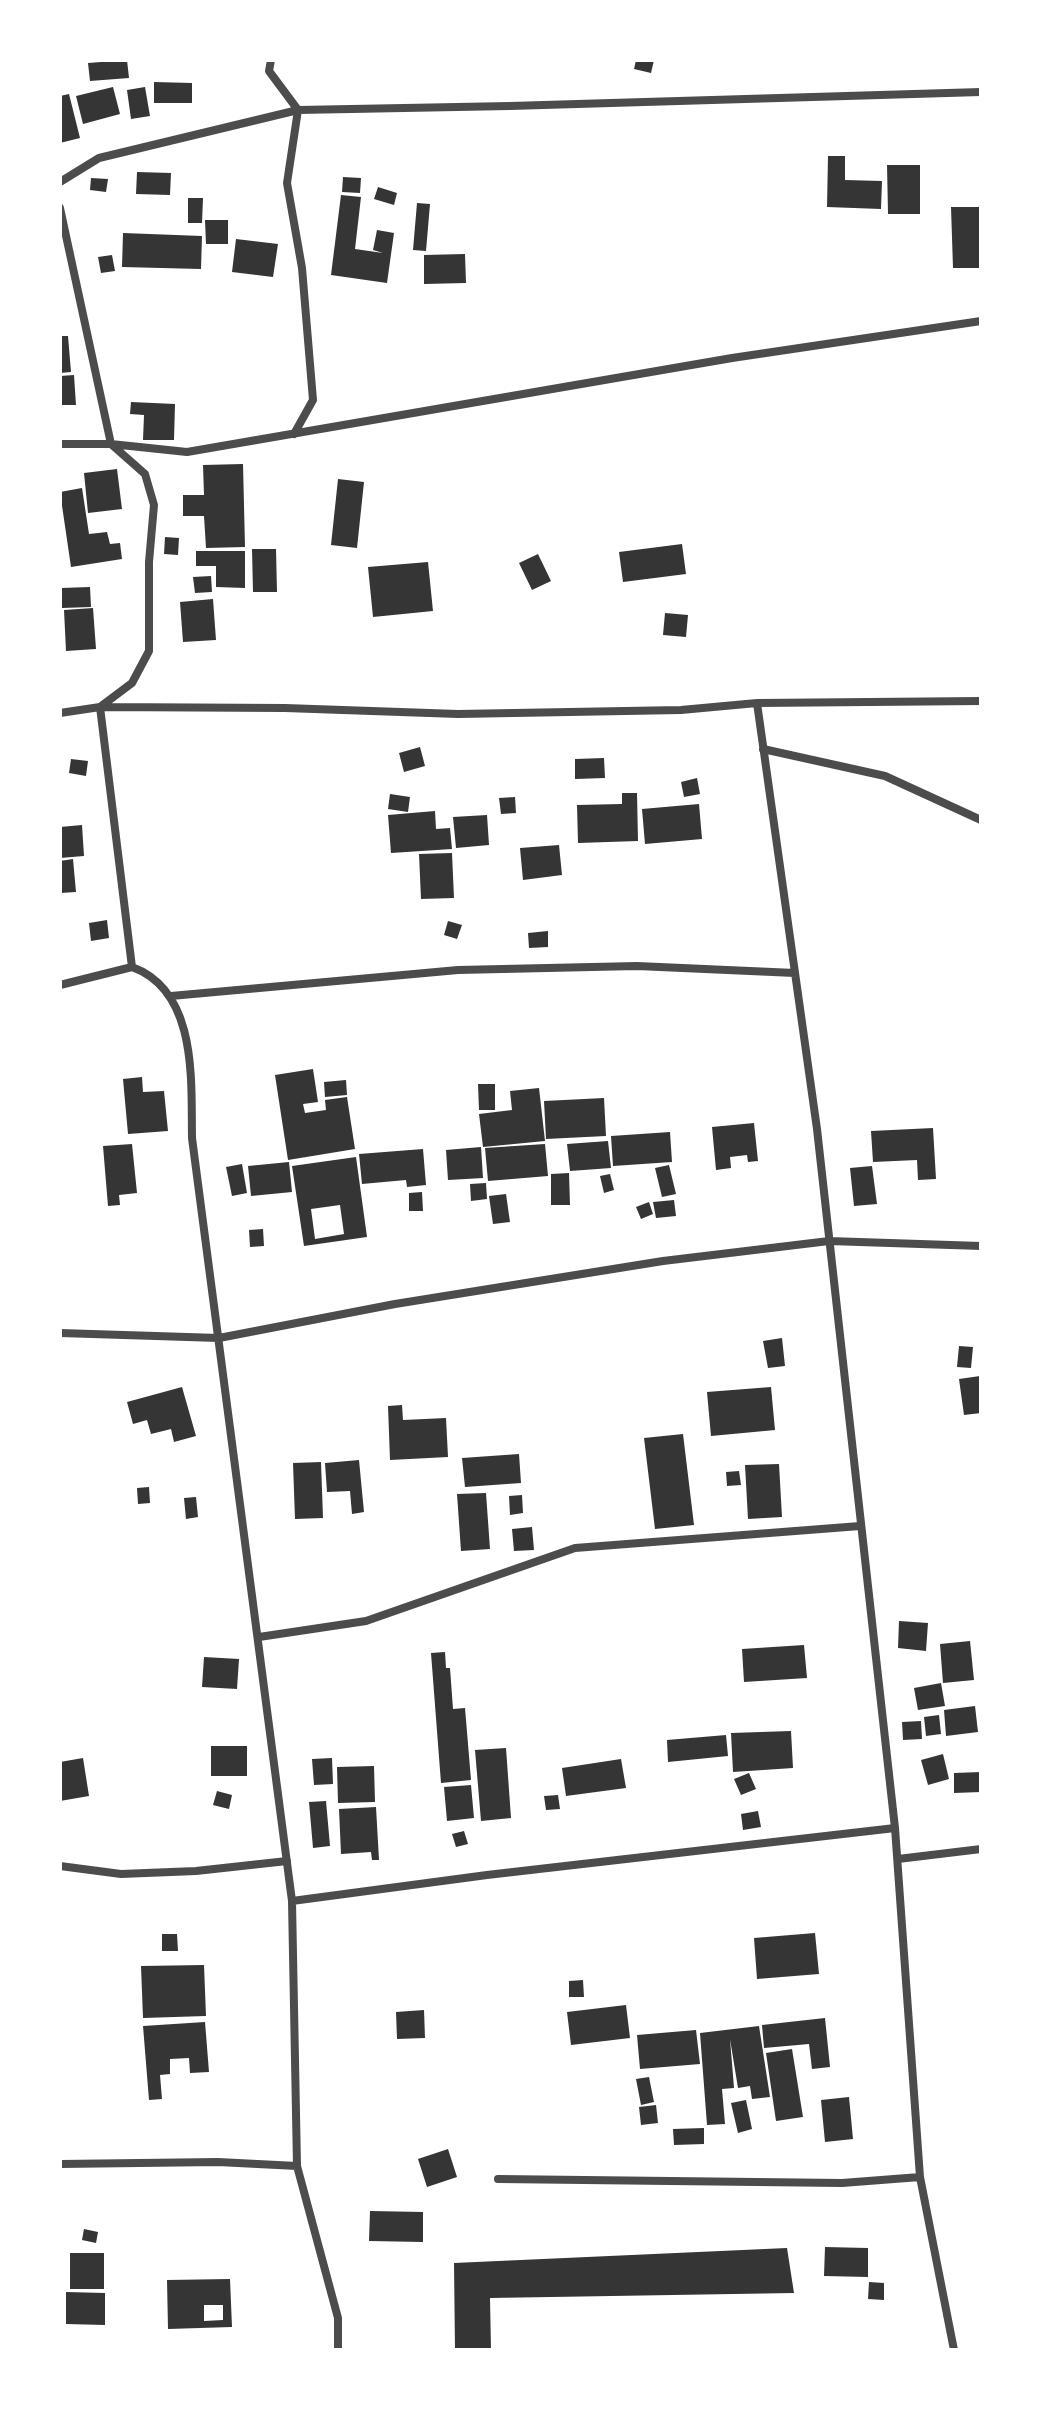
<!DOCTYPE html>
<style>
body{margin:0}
#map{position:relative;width:1041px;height:2410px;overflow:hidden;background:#fff;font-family:Overpass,sans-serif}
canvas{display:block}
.frame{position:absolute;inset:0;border:62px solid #fff;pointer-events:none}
</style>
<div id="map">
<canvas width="1041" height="2410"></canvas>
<div class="frame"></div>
</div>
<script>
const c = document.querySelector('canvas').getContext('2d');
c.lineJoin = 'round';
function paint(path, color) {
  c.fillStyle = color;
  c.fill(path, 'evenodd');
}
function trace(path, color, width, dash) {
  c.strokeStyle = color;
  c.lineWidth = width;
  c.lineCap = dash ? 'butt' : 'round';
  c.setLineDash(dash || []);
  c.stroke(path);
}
paint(new Path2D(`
 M127 60 129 78 90 81 88 63Z
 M636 60H654L651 73 634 69Z
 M154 82 192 83V103H154Z
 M113 87 120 114 83 124 76 96Z
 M145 87 150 116 131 119 127 90Z
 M69 94 80 138 60 143V96Z
 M828 156H845V180L882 181 881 209 827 207Z
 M887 165H920V214H888Z
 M137 172 171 173 170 195 136 194Z
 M343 177 361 178 360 193 342 192Z
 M91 178 108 179 106 192 90 190Z
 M378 187 397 193 394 205 374 199Z
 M341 195 361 197 355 249 383 253 373 250 377 230 394 233 387 283 331 275Z
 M188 198H203L202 223H188Z
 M417 203 430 204 426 251 413 250Z
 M951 207H981L980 268H953Z
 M205 220H228V244H206Z
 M123 233 202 236 201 269 122 267Z
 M236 239 278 244 273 277 232 272Z
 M465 254 466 283 424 284V255Z
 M112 255 115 271 101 273 98 257Z
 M60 336H68L71 372 60 373Z
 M74 375 76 405H60V376Z
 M131 402 175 404 174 440H143L144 415 130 414Z
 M243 464 245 547 206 548 204 516H183V495H204L203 465Z
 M117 469 122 509 88 513 84 473Z
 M338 479 364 482 357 548 331 545Z
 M82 488 89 534 107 532 110 544 120 543 122 559 71 567 60 492Z
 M165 537 179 538 178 555 164 554Z
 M682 544 686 574 623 582 619 552Z
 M252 549H276L277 592H253Z
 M196 551H245V588L216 587V566H196Z
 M538 554 551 581 532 590 519 563Z
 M428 562 433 611 373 617 368 567Z
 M211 576 212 592 195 593 193 577Z
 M90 587 91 607 62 608 61 588Z
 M213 599 216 640 183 642 180 602Z
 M93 608 96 649 66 651 64 610Z
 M665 613 688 615 686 637 663 635Z
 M420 747 425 766 404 772 399 753Z
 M604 758 605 778 575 779V759Z
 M71 759 88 761 86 776 69 773Z
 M697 778 700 794 684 797 681 782Z
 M622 793H637L638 841 578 843 577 805 622 804Z
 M390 794 410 797 408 812 388 809Z
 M515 797 516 813 501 814 499 798Z
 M699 804 702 839 645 844 642 809Z
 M435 811 436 829 450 828 452 849 391 853 388 815Z
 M487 815 489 845 456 848 453 817Z
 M82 825 84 856 60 858V827Z
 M559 845 562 875 523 880 520 848Z
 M452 853 454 898 421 899 419 854Z
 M73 859 76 892 60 893V861Z
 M107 920 109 938 91 941 89 923Z
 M448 921 462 925 457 939 444 935Z
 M548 931V947L529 948 528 933Z
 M313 1069 318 1102 303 1104 305 1113 326 1110 325 1100 347 1097 355 1149 288 1160 275 1075Z
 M142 1077 143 1092 164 1091 168 1131 128 1134 123 1079Z
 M346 1080 347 1095 325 1097 324 1082Z
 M478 1084H495V1110H479Z
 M539 1088 545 1141 483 1147 479 1114 512 1110 510 1091Z
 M604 1098 606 1136 546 1139 544 1101Z
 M754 1123 758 1161 748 1162 747 1155 730 1157 731 1168 716 1170 712 1127Z
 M933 1128 936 1179 918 1180 917 1160 873 1162 871 1131Z
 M670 1132 672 1162 613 1166 611 1136Z
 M608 1141 611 1168 570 1171 567 1144Z
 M132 1144 137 1193 119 1195 120 1205 108 1206 103 1146Z
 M545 1144 548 1176 488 1181 485 1148Z
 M481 1147 483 1178 448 1180 446 1150Z
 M423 1149 426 1185 407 1187 406 1180 362 1184 359 1154Z
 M356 1157 367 1237 304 1246 292 1166ZM340 1205 344 1234 315 1239 311 1209Z
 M289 1162 292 1192 251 1196 248 1166Z
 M242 1164 247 1193 232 1196 226 1167Z
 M669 1165 676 1194 662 1197 655 1168Z
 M872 1166 877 1204 854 1206 850 1168Z
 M569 1173 570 1205H551V1174Z
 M610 1174 614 1190 604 1193 600 1176Z
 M486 1183 487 1199 471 1201 470 1184Z
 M422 1192 423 1211H409V1193Z
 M506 1194 510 1222 493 1224 489 1196Z
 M674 1200 676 1216 656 1218 653 1202Z
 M649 1202 653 1214 641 1219 636 1207Z
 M263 1229 264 1246 250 1247 249 1230Z
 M782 1338 785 1366 768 1368 763 1341Z
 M959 1346 973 1347 971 1368 957 1367Z
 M980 1376 981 1413 964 1415 959 1379Z
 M182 1387 196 1436 174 1442 171 1429 151 1434 147 1420 133 1424 127 1402Z
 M771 1387 775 1430 711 1436 707 1392Z
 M402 1405 403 1420 446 1418 448 1457 390 1460 388 1406Z
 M683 1434 694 1525 655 1529 644 1438Z
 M519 1454 521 1483 465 1487 462 1458Z
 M359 1460 364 1512 352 1514 350 1491 327 1492 325 1463Z
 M321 1462 323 1518 295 1519 293 1463Z
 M779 1464 782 1517 748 1519 745 1465Z
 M739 1471 741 1485 727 1486 726 1472Z
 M149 1487 150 1503 138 1504 137 1488Z
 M486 1493 490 1549 461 1551 457 1494Z
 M522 1495 523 1513 510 1515 509 1496Z
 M196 1497 198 1517 186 1519 184 1498Z
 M532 1527 534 1550 514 1551 512 1529Z
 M899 1621 928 1623 926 1651 898 1648Z
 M970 1641 974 1680 943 1683 940 1644Z
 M804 1645 807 1678 744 1682 742 1649Z
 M445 1652 446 1668H450L453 1709 465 1708 471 1780 441 1783 431 1653Z
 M204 1657 239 1659 237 1689 202 1687Z
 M941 1683 945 1706 918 1710 914 1688Z
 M975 1706 978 1732 946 1736 944 1710Z
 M939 1715 941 1734 926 1736 924 1717Z
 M921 1721 922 1739 903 1740 902 1722Z
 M791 1731 793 1768 733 1772 731 1733Z
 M726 1735 728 1756 668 1762 667 1740Z
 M211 1746H247V1776H211Z
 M506 1748 511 1818 481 1821 475 1750Z
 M943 1754 949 1779 928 1785 921 1760Z
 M83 1758 89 1796 60 1801V1762Z
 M332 1758 333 1784 314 1785 312 1759Z
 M621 1759 626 1788 566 1796 562 1768Z
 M374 1766 375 1802 338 1803 337 1767Z
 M981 1772V1792L954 1793V1773Z
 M749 1773 756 1789 741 1795 734 1779Z
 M471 1785 474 1818 447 1821 444 1787Z
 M217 1791 232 1795 229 1809 213 1805Z
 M558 1795 560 1809 546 1810 544 1796Z
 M326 1801 330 1846 313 1848 309 1802Z
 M376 1807 379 1860H372L371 1852 341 1854 339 1809Z
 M758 1811 761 1827 743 1830 741 1814Z
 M464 1831 468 1844 456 1847 452 1834Z
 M815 1933 819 1974 757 1979 754 1938Z
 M162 1934H177L178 1951H162Z
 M204 1965 206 2016 143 2018 141 1966Z
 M583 1980 584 1997H569V1981Z
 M626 2005 630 2038 571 2045 567 2012Z
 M424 2010 425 2038 397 2039 396 2012Z
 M825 2018 830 2067 812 2069 809 2044 764 2048 762 2025Z
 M205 2022 209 2072 190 2073 189 2058 170 2059V2074L160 2075 162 2099 149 2100 143 2026Z
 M759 2026 770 2097 752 2099 750 2086 738 2088 730 2039 734 2088 722 2089 725 2124 707 2125 700 2033Z
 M696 2030 700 2064 640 2069 637 2035Z
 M792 2049 803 2117 776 2121 766 2053Z
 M649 2077 654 2102 641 2105 636 2079Z
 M849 2097 853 2139 825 2142 821 2100Z
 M746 2100 752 2129 738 2133 731 2103Z
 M656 2105 658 2123 641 2125 639 2107Z
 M704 2128V2144L674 2145 673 2129Z
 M448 2149 457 2177 427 2187 418 2159Z
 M370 2211 423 2212V2242L369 2241Z
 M84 2229 98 2232 96 2243 82 2240Z
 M825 2247 868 2248V2277L824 2276Z
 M787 2248 794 2293 490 2298 491 2350H455L454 2263Z
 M70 2253H104V2289H70Z
 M230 2279 232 2327 168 2329 167 2280ZM204 2305H223V2320L204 2321Z
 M869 2282 884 2283V2300L868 2299Z
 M66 2292 105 2293V2325L66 2324Z`), '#353535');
trace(new Path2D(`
 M271 60 269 71 298 110 287 183 302 268 313 400 294 434
 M60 182 99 158 298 110 510 106 981 92
 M60 208 111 444 145 474 154 505 149 562V651L132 683 100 707 132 967C198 991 191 1081 192 1138L292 1901 297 2166 338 2318V2350
 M60 444H111L187 452 732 358 981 321
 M757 703 817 1129 895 1828 920 2177 954 2350
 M60 713 100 707 285 708 458 714 681 710 757 703 981 701
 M763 749 885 776 981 820
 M60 985 132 967
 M171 996 458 970 637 966 795 973
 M60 1333 219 1338 395 1304 663 1261 829 1241 981 1246
 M259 1637 366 1621 575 1548 860 1526
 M898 1859 981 1849
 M60 1866 121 1874 196 1871 287 1861
 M292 1901 487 1875 895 1828
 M60 2164 218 2162 297 2166
 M498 2179 842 2183 920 2177`), '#4c4c4c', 8);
</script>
